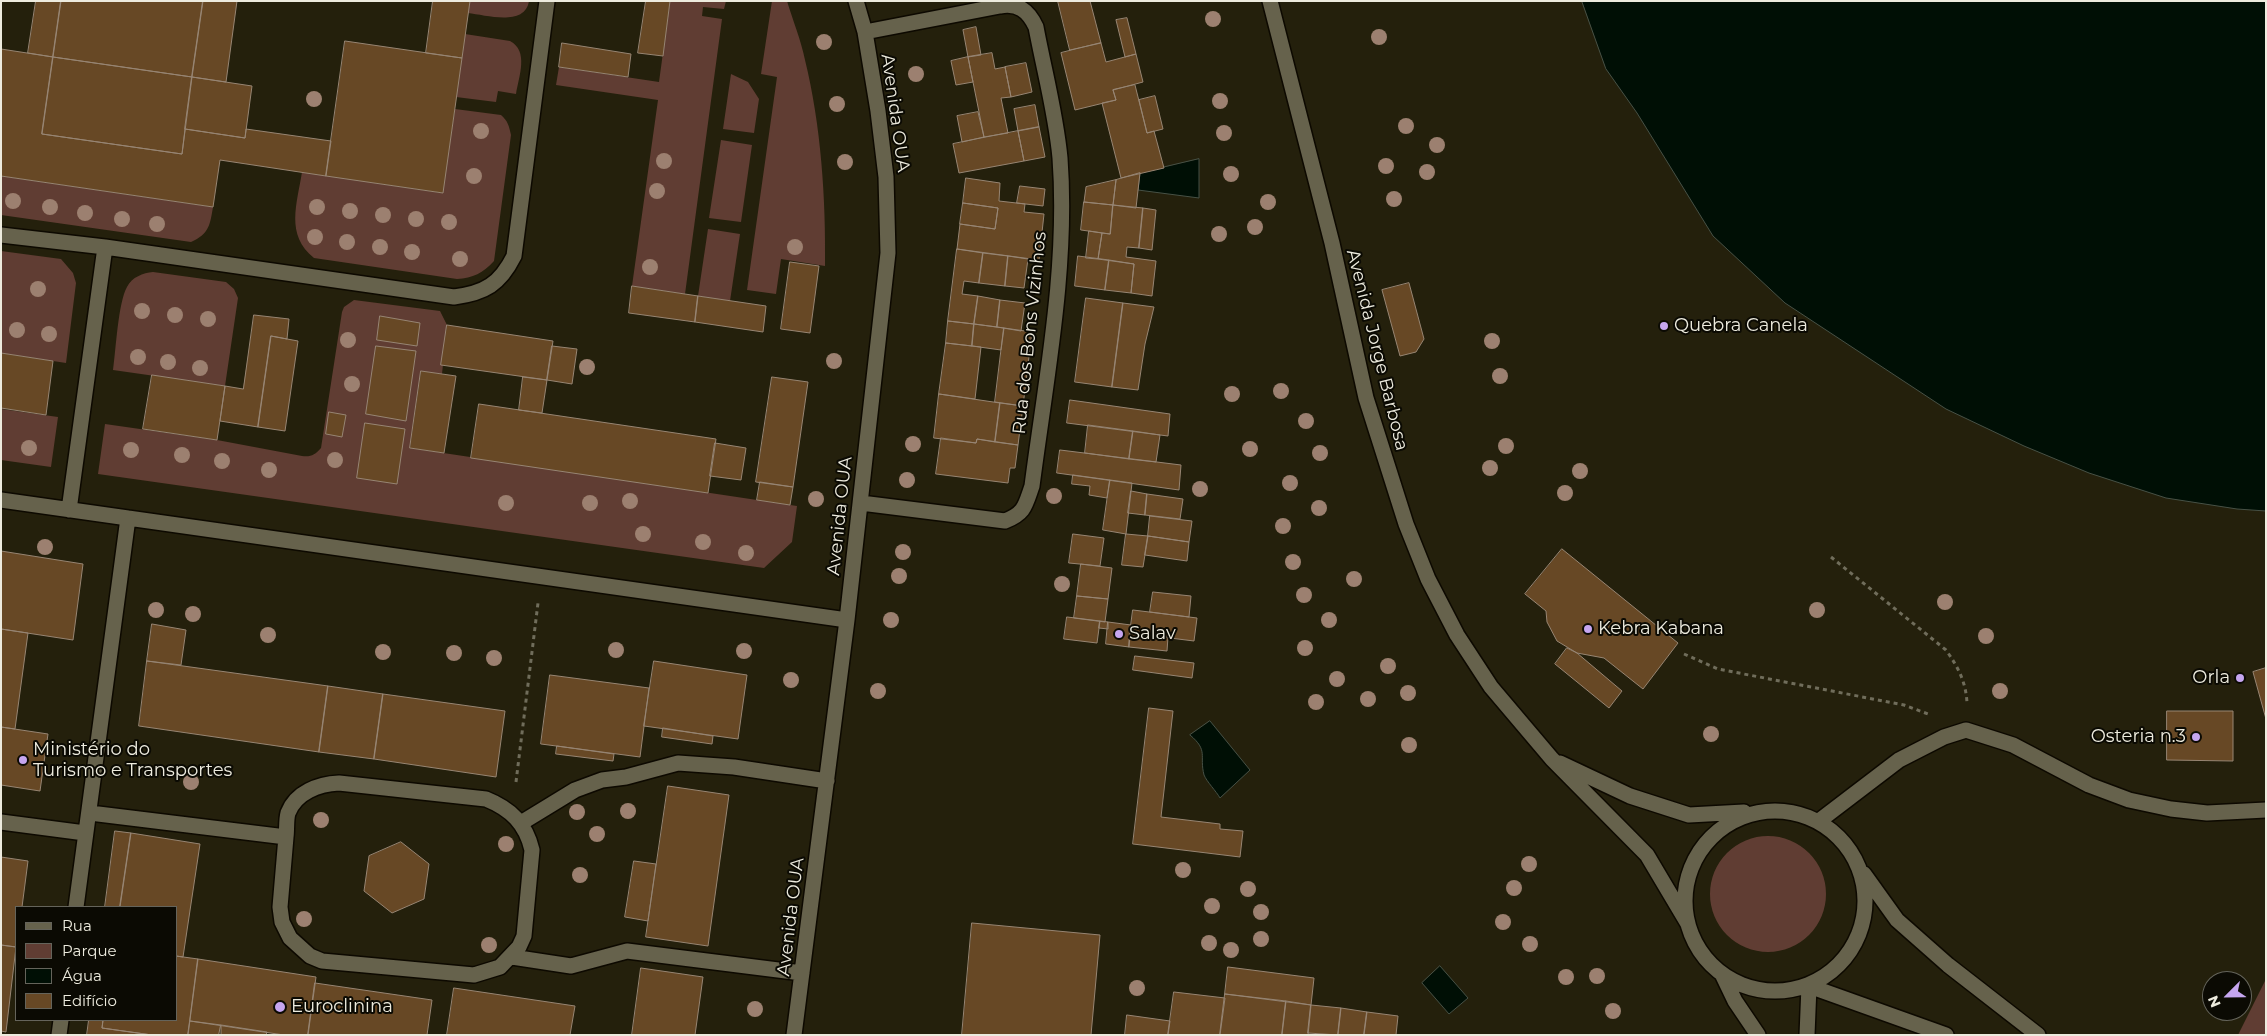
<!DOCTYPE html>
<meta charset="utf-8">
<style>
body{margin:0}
#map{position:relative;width:2267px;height:1036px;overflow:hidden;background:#24200c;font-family:Montserrat,sans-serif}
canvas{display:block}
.frame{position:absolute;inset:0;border:2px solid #edebde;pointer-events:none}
.legend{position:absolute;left:15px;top:906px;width:162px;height:115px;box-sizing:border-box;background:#0b0a03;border:1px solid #65645b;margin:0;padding:6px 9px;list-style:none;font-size:15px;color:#edebde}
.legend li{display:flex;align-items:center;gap:10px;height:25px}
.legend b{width:25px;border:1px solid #65645b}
.north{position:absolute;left:2202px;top:971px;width:50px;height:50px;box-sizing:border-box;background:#0b0a03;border:1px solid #65645b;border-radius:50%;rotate:247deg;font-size:14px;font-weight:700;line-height:20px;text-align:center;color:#edebde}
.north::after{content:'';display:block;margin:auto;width:18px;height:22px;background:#c6a6f0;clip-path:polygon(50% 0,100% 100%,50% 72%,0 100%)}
</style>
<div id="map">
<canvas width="2267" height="1036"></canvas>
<div class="frame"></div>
<ul class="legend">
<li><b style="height:6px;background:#66624c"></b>Rua</li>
<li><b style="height:14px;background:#603d33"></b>Parque</li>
<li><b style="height:14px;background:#000f05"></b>Água</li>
<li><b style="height:14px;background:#674825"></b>Edifício</li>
</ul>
<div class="north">N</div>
</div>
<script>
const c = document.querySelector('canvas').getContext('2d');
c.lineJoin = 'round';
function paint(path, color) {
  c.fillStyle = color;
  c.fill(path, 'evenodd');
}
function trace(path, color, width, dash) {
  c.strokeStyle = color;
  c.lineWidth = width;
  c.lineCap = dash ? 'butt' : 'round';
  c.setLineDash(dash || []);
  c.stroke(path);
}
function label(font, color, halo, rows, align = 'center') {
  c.font = font + ' Montserrat,sans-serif';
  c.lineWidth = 4;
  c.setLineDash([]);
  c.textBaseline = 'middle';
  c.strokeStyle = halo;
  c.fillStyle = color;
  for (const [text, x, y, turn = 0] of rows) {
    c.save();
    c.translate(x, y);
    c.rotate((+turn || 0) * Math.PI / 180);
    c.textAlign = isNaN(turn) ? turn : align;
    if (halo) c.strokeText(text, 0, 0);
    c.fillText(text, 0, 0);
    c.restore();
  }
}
paint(new Path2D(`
 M470 1H529C525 27 486 15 468 13Z
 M670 1H726L724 9 703 7 702 16 722 19 685 294 632 286 658 100 556 85 559 67 659 82Z
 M772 1H787C793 21 801 40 805 60 821 125 826 199 825 266L781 259 776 294 747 290 777 77 761 74Z
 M465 34 510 41C529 51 519 76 516 94L498 91 496 102 456 97Z
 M731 74 748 82 759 99 754 133 723 129Z
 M455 109 501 115C508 121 509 126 511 135L494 261C483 273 473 278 457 279L314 258C285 235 297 204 302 172L442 193Z
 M721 140 752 145 741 222 709 218Z
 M1 176 213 207C210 225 209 234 191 242L1 215Z
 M708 229 740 234 730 301 698 296Z
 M1 251 61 259 73 273 76 283 66 363 1 353Z
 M153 272 226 282 234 289 238 298 225 386 113 370C116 350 118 303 127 287 132 277 143 273 153 272Z
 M354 300 440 311 447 325 442 374 421 372 410 448 797 506 792 542 764 568 98 474 105 424 217 440 302 456C311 457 315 455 321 448L342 312 344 307Z
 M1 409 58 417 51 467 1 460Z
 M1710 894a58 58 0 1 1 116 0a58 58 0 1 1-116 0Z
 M2266 979V1035H2238Z`), '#603d33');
const water = new Path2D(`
 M1582 1H2266V511L2237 509 2166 498 2089 473 2024 446 1946 409 1785 303 1713 236 1637 113 1606 69Z
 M1199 159V198L1138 190 1140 173Z
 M1210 721 1250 770 1220 798C1216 791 1207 782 1204 775 1199 755 1209 751 1190 735Z
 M1440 966 1468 998 1449 1014 1422 983Z`);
paint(water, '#000f05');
trace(water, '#475146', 1);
const building = new Path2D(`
 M36 1H61L53 57 28 53Z
 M61 1H203L192 77 53 57Z
 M203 1H237L226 82 192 77Z
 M433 1H470L462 58 426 53Z
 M646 1H670L663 56 638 53Z
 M1058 1H1090L1101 43 1070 50Z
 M1127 18 1136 54 1125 57 1116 20Z
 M976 27 981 55 968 57 963 30Z
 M345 41 462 58 443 193 326 176Z
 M562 43 631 54 628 77 559 67Z
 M1101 43 1106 62 1136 54 1143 82 1113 90 1116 100 1075 110 1061 53Z
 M1 49 53 57 42 134 182 154 185 129 245 138 246 129 331 141 326 176 220 160 213 207 1 176Z
 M992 53 995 69 1005 67 1011 97 1001 98 1008 133 984 137 968 57Z
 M53 57 192 77 182 154 42 134Z
 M968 57 973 82 956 85 951 61Z
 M1026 63 1032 92 1011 97 1005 67Z
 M192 77 252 86 245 138 185 129Z
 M1135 85 1147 133 1154 131 1164 168 1121 178 1102 103 1116 100 1113 90Z
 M1155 96 1163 129 1147 133 1139 100Z
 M1035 105 1039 127 1018 131 1014 109Z
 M978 112 984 137 962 142 957 116Z
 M1039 127 1045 157 1024 161 1018 131Z
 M1018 131 1024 161 959 173 953 144Z
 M1140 173 1136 208 1113 205 1116 180Z
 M966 178 1000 183 999 201 1025 204 1024 212 1044 214 1039 260 957 249 960 224 995 229 998 208 963 203Z
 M1116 180 1113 205 1084 202 1086 187Z
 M1020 186 1045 189 1043 206 1017 203Z
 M1084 202 1113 205 1110 234 1081 230Z
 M963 203 998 208 995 229 960 224Z
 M1113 205 1143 208 1139 248 1127 247 1126 257 1156 261 1152 296 1131 293 1134 264 1098 259 1102 233 1110 234Z
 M1143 208 1156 210 1152 250 1139 248Z
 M1089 231 1102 233 1098 259 1086 258Z
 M957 249 983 253 979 283 964 281 962 294 978 296 974 324 948 321Z
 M983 253 1008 256 1005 286 979 283Z
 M1008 256 1028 259 1024 288 1005 286Z
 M1078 256 1109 260 1105 290 1075 286Z
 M1109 260 1134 264 1131 293 1105 290Z
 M790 262 819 266 810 333 781 329Z
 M1409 283 1424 339 1416 352 1400 356 1382 290Z
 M632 286 698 296 695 322 629 313Z
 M698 296 766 306 763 332 695 322Z
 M978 296 1000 300 997 327 974 324Z
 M1086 298 1123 303 1112 387 1075 382Z
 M1000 300 1025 303 1021 331 997 327Z
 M1123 303 1154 307 1145 344 1138 390 1112 387Z
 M254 315 289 319 287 339 271 336 258 427 220 421 225 386 243 389Z
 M380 316 420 323 417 346 377 340Z
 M948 321 974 324 972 346 946 343Z
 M974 324 1004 328 1001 350 972 346Z
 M447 325 553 341 547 380 441 365Z
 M1004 328 1032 332 1023 406 995 402Z
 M271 336 298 341 285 431 258 427Z
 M946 343 981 347 975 399 939 394Z
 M376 346 416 351 406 421 366 414Z
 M552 346 577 349 572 384 547 380Z
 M1 353 53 361 46 415 1 408Z
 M421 371 456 376 444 453 410 448Z
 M152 375 225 386 217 440 143 429Z
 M523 377 547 380 542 413 519 410Z
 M772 377 808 382 793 487 756 482Z
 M939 394 1000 403 995 442 977 439 976 443 934 438Z
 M1070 400 1170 414 1168 436 1067 423Z
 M1000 403 1023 406 1018 445 995 442Z
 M479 404 716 439 708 493 471 458Z
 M329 412 346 415 342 437 326 434Z
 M365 423 405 429 397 484 357 478Z
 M1088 425 1133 431 1129 459 1085 453Z
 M1133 431 1160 435 1156 462 1129 459Z
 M941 438 976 443 977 439 1018 445 1015 468H1010L1008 483 936 474Z
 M715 443 746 448 741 480 710 476Z
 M1060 450 1181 465 1179 490 1057 473Z
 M1073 475 1110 480 1107 498 1089 495 1090 486 1072 484Z
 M1110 480 1132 483 1126 534 1103 530Z
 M760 482 793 487 790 505 757 500Z
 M1131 491 1147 494 1145 515 1128 513Z
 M1147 494 1183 499 1180 519 1145 515Z
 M1150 516 1192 521 1189 542 1148 536Z
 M1073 534 1104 538 1100 566 1069 563Z
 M1126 534 1148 536 1143 567 1122 565Z
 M1148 536 1189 542 1187 561 1145 555Z
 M1562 549 1678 643 1643 689 1604 658 1577 653 1557 641 1547 622 1546 611 1525 594Z
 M1 551 83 564 73 640 1 629Z
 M1081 564 1112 568 1108 599 1077 596Z
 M1153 592 1191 596 1189 617 1150 612Z
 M1077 596 1108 599 1105 622 1074 618Z
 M1133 610 1197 618 1194 641 1130 633Z
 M1067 617 1100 621 1097 643 1064 639Z
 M1100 621 1108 622V629L1099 628Z
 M1108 622 1131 625 1129 647 1106 644Z
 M152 624 186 630 181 665 147 661Z
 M1 629 28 633 15 729 1 727Z
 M1130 633 1168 637 1167 651 1129 647Z
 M1567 648 1577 653 1622 691 1609 708 1555 664Z
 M1135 656 1194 663 1192 678 1133 670Z
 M147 661 328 686 319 752 139 726Z
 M654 661 747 675 738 739 644 726Z
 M2266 668V719L2253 672Z
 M550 675 649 688 640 757 541 744Z
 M328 686 383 694 374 759 319 752Z
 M383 694 505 711 496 777 374 759Z
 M1149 708 1173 711 1161 817 1220 824V829L1243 831 1240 857 1133 844Z
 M2167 711H2233V761L2167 760Z
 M1 727 48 734 40 791 1 785Z
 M663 728 713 736 712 744 662 737Z
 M557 746 614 754 613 761 556 754Z
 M668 786 729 795 708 946 646 937Z
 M115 831 131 833 120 907H105Z
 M131 833 200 844 183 957 176 956V907H120Z
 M401 842 429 864 424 899 392 913 364 891 369 856Z
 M1 857 28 861 22 907H16V947L1 945Z
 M634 861 656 864 648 921 625 917Z
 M972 923 1100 935 1091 1035H962Z
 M1 945 16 947 6 1032 1 1031Z
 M176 956 198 959 188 1035H152L102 1028 103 1020H176Z
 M198 959 316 977 308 1035H284L190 1021Z
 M1228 967 1314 978 1311 1005 1225 994Z
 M641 968 703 977 695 1035H632Z
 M315 983 432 1000 427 1035H308Z
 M454 988 575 1006 570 1035H447Z
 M1174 992 1225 998 1220 1035H1168Z
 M1225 994 1286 1001 1282 1035H1220Z
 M1286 1001 1311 1005 1308 1035H1282Z
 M1311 1005 1341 1008 1338 1035 1308 1033Z
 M1341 1008 1367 1012 1364 1035H1338Z
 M1367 1012 1398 1016 1396 1035H1364Z
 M1127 1015 1170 1021 1168 1035H1125Z
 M89 1020H103L102 1028 152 1035H87Z
 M190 1021 221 1025V1035H188Z
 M221 1025 267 1032 266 1035H219Z`);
paint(building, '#674825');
trace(building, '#978573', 1);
const minor = new Path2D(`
 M1270 1 1332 243 1366 398 1406 524 1428 579 1457 635 1491 687 1552 759 1647 855 1688 924
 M1 235 105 247 454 297C485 293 500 284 514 256L547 1
 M1 500 847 620
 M861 503 1005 521C1025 513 1025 506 1032 486 1046 378 1068 267 1060 158 1056 114 1044 70 1036 27 1028 10 1018 3 1000 6L865 32
 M69 510 105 247
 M1560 763 1630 796 1689 815 1744 812
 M1685 901a90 90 0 1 1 180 0a90 90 0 1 1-180 0Z
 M90 813 286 837 280 907 282 922 290 938 310 956 322 961 474 975 500 967 519 947 524 936 532 850C526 824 511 809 486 799L339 783C319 784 296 792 288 813 286 820 287 830 286 837
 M1819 821 1899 760 1944 737 1966 730 2013 745 2089 785 2129 800 2171 809 2207 813 2266 810
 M1 822 85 833
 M521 823 575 790 602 780 626 777 678 763 734 767 827 781
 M1864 874 1897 920 1948 965 2038 1035
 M76 907 128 518
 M512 957 571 966 627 951 802 973
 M1723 976 1735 1001 1758 1035
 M1809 986 1946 1035
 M59 1035 61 1020
 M794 1035 847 620 888 253 886 177 878 111 865 32 856 1
 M1807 1035 1809 986`);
trace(minor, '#0d0900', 18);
trace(new Path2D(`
 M1831 557 1946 650C1958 667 1966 682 1967 703
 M1684 654 1718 669 1904 705 1928 714
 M516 782 538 603`), '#706d5b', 3, [4, 4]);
trace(minor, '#66624c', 15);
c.fillStyle = '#9c8070';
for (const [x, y] of [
 [1213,19],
 [1379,37],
 [824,42],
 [916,74],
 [314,99],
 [1220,101],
 [837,104],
 [1406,126],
 [481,131],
 [1224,133],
 [1437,145],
 [664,161],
 [845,162],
 [1386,166],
 [1427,172],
 [1231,174],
 [474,176],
 [657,191],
 [1394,199],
 [13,201],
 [1268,202],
 [50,207],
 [317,207],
 [350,211],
 [85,213],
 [383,215],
 [122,219],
 [416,219],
 [449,222],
 [157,224],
 [1255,227],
 [1219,234],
 [315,237],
 [347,242],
 [380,247],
 [795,247],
 [412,252],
 [460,259],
 [650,267],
 [38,289],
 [142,311],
 [175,315],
 [208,319],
 [17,330],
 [49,334],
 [348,340],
 [1492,341],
 [138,357],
 [834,361],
 [168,362],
 [587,367],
 [200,368],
 [1500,376],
 [352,384],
 [1281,391],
 [1232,394],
 [1306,421],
 [913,444],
 [1506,446],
 [29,448],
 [1250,449],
 [131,450],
 [1320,453],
 [182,455],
 [335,460],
 [222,461],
 [1490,468],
 [269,470],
 [1580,471],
 [907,480],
 [1290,483],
 [1200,489],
 [1565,493],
 [1054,496],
 [816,499],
 [630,501],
 [506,503],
 [590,503],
 [1319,508],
 [1283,526],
 [643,534],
 [703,542],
 [45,547],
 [903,552],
 [746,553],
 [1293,562],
 [899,576],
 [1354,579],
 [1062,584],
 [1304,595],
 [1945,602],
 [156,610],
 [1817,610],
 [193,614],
 [891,620],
 [1329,620],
 [268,635],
 [1986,636],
 [1305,648],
 [616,650],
 [744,651],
 [383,652],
 [454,653],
 [494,658],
 [1388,666],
 [1337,679],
 [791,680],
 [878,691],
 [2000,691],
 [1408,693],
 [1368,699],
 [1316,702],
 [1711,734],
 [1409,745],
 [191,782],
 [628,811],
 [577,812],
 [321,820],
 [597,834],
 [506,844],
 [1529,864],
 [1183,870],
 [580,875],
 [1514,888],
 [1248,889],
 [1212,906],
 [1261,912],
 [304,919],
 [1503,922],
 [1261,939],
 [1209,943],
 [1530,944],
 [489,945],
 [1231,950],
 [1597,976],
 [1566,977],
 [1137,988],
 [755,1009],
 [1613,1011]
]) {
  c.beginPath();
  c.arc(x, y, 8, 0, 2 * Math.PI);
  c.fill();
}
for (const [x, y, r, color] of [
 [1664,326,5,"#c6a6f0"],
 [1588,629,5,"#c6a6f0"],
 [1119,634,5,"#c6a6f0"],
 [2240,678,5,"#c6a6f0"],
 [2196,737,5,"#c6a6f0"],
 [23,760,5,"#c6a6f0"],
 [280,1007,6,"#c6a6f0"]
]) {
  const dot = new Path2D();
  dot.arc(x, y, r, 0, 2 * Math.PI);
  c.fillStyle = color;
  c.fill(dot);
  trace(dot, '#0b0a03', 2);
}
label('18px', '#edebde', '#0b0a03', [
 ["Avenida OUA",895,113,82],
 ["Rua dos Bons Vizinhos",1030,333,-84],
 ["Avenida Jorge Barbosa",1377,350,76],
 ["Avenida OUA",840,516,-84],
 ["Avenida OUA",791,917,-83]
]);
label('18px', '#edebde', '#0b0a03', [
 ["Quebra Canela",1674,326],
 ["Kebra Kabana",1598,629],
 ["Salav",1129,634],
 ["Orla",2230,678,"right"],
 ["Osteria n.3",2186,737,"right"],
 ["Ministério do",33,750],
 ["Turismo e Transportes",33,771],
 ["Euroclinina",291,1007]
], 'left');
</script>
